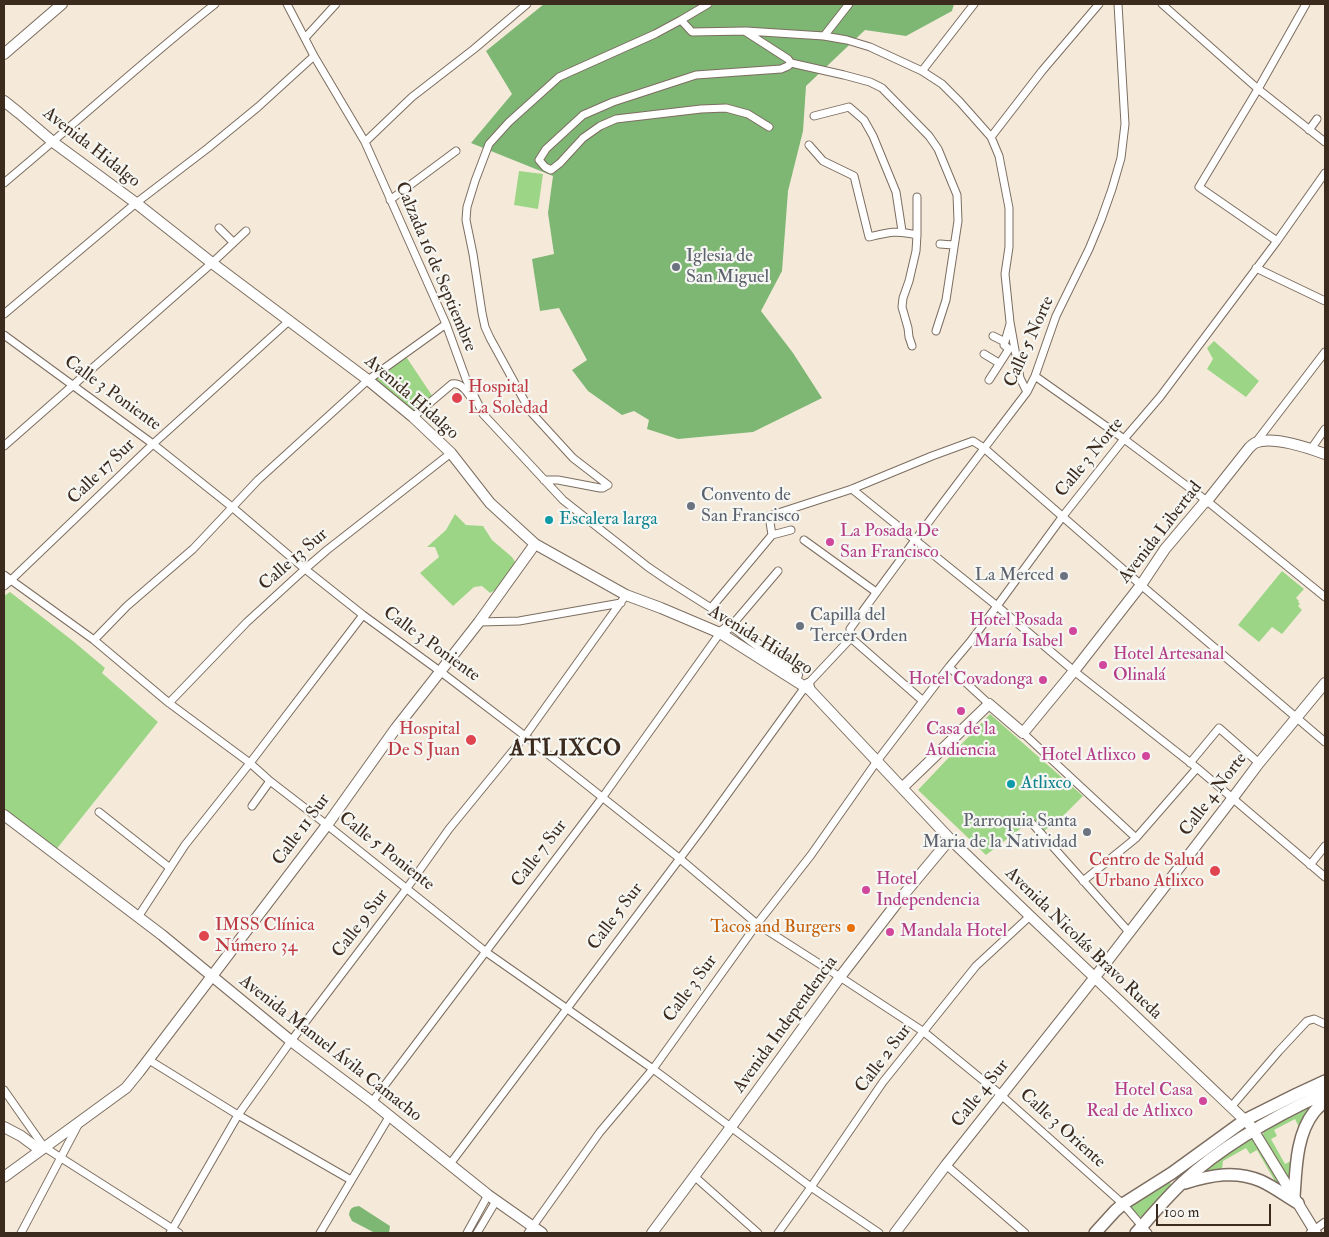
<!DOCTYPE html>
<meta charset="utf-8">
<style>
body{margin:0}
#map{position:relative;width:1329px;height:1237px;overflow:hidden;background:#f5eada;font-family:"IM FELL Double Pica",serif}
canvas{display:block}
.frame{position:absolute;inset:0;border:5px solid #3b2a1e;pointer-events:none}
.scale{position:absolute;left:1156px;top:1204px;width:115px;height:22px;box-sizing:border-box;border:2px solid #3b2a1e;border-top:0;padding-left:6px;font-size:15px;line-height:18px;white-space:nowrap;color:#3b2a1e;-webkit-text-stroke:4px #f6f6f2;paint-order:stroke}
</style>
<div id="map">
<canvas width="1329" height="1237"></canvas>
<div class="frame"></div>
<div class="scale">100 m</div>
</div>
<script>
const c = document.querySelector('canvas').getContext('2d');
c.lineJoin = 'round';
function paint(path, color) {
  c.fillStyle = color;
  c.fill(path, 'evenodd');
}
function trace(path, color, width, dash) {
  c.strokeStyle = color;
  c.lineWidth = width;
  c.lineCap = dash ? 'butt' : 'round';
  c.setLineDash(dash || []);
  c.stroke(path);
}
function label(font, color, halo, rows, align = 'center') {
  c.font = font + ' "IM FELL Double Pica",serif';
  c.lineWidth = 4.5;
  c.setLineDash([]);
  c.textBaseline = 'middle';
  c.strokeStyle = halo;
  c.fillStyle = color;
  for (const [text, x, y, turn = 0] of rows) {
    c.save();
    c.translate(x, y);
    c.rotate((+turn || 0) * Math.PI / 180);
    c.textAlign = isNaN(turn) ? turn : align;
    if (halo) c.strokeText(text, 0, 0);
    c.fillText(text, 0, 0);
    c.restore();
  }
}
paint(new Path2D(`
 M519 171 543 174 538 209 514 205Z
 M1214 341 1259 381 1246 397 1207 369 1213 359 1207 348Z
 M405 355 433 397 414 412 373 379Z
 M455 514 466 525 483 526 492 540 512 557 517 565 497 589 490 593 482 586 474 587 453 606 420 573 439 557 435 547H427L446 530Z
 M1282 571 1304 589 1296 598 1299 601 1298 602 1300 604 1298 606 1302 610 1282 634 1272 627 1259 642 1238 625Z
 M10 592 73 641 105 668 102 673 158 722 55 851 4 808V596Z
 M990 714 1083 796 1065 814 1044 831 1032 820 986 855 918 790Z
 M1310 1106H1314L1300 1129 1295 1119 1274 1130 1277 1136 1271 1139 1285 1164 1293 1160V1195L1276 1183 1257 1150 1250 1154 1246 1148 1223 1161 1222 1170 1204 1173 1205 1169 1253 1137 1256 1138 1263 1135 1264 1130Z
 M1169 1181 1172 1186 1143 1216 1140 1217 1130 1207V1205Z`), '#9dd587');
paint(new Path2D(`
 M544 4H954L952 11 906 36 865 30 806 86 803 131 788 191 782 271 761 311 793 353 822 398 753 432 678 439 647 429 649 420 634 411 622 415 588 391 572 370 587 360 559 308 540 311 532 259 554 254 548 213 553 176 471 143 512 94 486 51Z
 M359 1206 390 1226 389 1233H375L352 1221 349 1215C350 1208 352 1207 359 1206Z`), '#7eb674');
const street = new Path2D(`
 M287 4 314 56 365 142 446 324 466 379 483 414 563 500 648 567 670 582 711 608 732 625 778 571
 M1162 4 1258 89 1325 142
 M681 20 692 32 746 31 824 36 847 40 870 47 922 71 942 84 960 102 991 137 999 156 1009 208V247L1005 274 1010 322 1020 378 1027 392
 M746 32 788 59 791 63
 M824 36 849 4
 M305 38 336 4
 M791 63 844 75 870 82 882 88 929 136 938 149 957 195 958 221 946 300 936 331
 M922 71 974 4
 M814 116 849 107 864 120 873 136 896 192 902 231
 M769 127 748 114 726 108 701 109 616 119 600 126 583 138 560 163 551 170 545 167 539 160 546 149 583 115 613 102 696 75 781 69 788 66 791 63
 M1309 130 1317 119
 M991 137 1042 71 1099 4
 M365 142 412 97 474 49 527 4
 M809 145 823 161 854 176 869 237C889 232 897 230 917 235
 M4 183C75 124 143 61 215 4
 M390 200 456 151
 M219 228 233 242
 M1277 241 1199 187 1258 89 1306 4
 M940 244 953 245
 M1256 268 1325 301
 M4 314 136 203 208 148 258 107 314 56
 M4 335 153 444 232 507 305 569 363 615 441 672 525 736 679 858 757 924 840 977 924 1032 1001 1095 1123 1204 1148 1233
 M993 336 1005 342
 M912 346 909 337 908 328 902 307 903 298 909 281 916 251 917 235V197
 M984 354 999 363
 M1035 376 1124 439 1207 501 1325 597
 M989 380 1009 349 1004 345 1010 324
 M413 417 452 384C462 382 467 393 473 400
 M1256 442 1325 352
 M4 446 212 263 246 231
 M1311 449 1325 429
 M544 480H558L600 488H603L608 485
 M608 485 573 458 530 411 490 338 485 327 482 313 473 254 466 220 467 207 475 181 489 144 509 122 559 77 655 34 681 20 708 4
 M852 489 997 606 1074 671 1197 768 1325 877
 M772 535 769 516 852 489 932 456 973 441 984 448 1141 585 1325 742
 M804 540 876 592
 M4 575 94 640 169 703 250 763 270 781 327 825 486 952 653 1069 811 1187 879 1233
 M4 586 10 581 153 444 290 320
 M711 608 772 535 791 530
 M479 622 519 621 621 603
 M851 638 923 701
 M94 640 127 606 193 549 258 480 368 380 446 324
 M949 667 989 704
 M169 703 247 622 305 569 327 550 451 453
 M1023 733 1136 838
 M1190 763 1219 728 1259 763
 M252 806 270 781
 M99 812 170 868
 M1030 821 1129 932
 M1310 865 1325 846
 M1083 881 1136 838 1197 768
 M138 917 185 845 250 763 363 615
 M149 1060 238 1115 351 1180
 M4 1090 44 1147 179 1233
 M372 1102 602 798 720 633
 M1231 1107 1279 1051 1307 1021 1314 1019 1325 1024
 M450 1164 705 825 805 687 851 638 850 629C907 549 967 471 1027 392L1035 376 1056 316 1089 249 1101 220 1112 189 1121 158 1125 124 1118 4
 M946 1165 1025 1233
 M694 1176 758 1233
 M21 1233 79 1123
 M170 1233 238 1115 291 1041 407 888 449 829 525 736 626 595
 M320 1233 389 1117
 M467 1233 488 1195
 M477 1233 496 1201
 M528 1233 600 1132 653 1069 757 924 811 855 877 761 949 667 970 642 997 606 1063 516 1124 439 1160 397 1277 241 1325 173
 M778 1233 811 1187 883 1082 976 966 1030 916
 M1310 1233 1325 1222`);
const secondary = new Path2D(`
 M4 54 62 4
 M4 101 19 113 53 142 136 203 212 263 368 380 413 417 451 453 490 503 535 544 626 595 661 608 720 633 810 690
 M720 633 732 625 797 675
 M808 684 810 690 950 839 1030 916 1250 1125 1316 1233
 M903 787 989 704 1023 733 1074 671 1141 585 1165 549 1203 504 1207 501 1249 448C1251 446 1253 444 1255 443 1271 435 1309 448 1325 454
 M4 815 162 935 291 1041 372 1102 488 1195 542 1233
 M4 1127 21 1136 40 1150
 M4 1177 126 1088 139 1072 327 825 396 728 479 622 535 544
 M652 1233 731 1127 840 977 900 899 950 839
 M895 1233 946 1165 1095 977 1232 799 1259 763 1325 683`);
const primary = new Path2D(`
 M1185 1183C1211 1175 1236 1170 1261 1181 1274 1187 1286 1196 1298 1203
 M1294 1197C1296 1169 1296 1135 1314 1112 1317 1108 1322 1104 1325 1101
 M1095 1233 1115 1211 1123 1204 1172 1173 1245 1120 1297 1094 1325 1081
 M1136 1233C1151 1216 1166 1198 1183 1182 1224 1144 1275 1116 1325 1093`);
trace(street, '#7c6d60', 9);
trace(secondary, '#7c6d60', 12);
trace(primary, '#7c6d60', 14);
trace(street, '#fff', 7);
trace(secondary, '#fff', 10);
trace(primary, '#fff', 11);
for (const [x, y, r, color] of [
 [676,267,5,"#6b7280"],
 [457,398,6,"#e0444e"],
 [691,506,5,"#6b7280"],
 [549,520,5,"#0f9aa8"],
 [830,542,5,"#d1479c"],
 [1064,576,5,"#6b7280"],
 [800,626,5,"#6b7280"],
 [1073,631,5,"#d1479c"],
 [1103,665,5,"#d1479c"],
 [1043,680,5,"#d1479c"],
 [961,711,5,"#d1479c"],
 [471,740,6,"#e0444e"],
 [1146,756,5,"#d1479c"],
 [1011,784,5,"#0f9aa8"],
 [1087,832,5,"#6b7280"],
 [1215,871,6,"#e0444e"],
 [866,890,5,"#d1479c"],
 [851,928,5,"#e8710a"],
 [890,932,5,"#d1479c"],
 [204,936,6,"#e0444e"],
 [1203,1101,5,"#d1479c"]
]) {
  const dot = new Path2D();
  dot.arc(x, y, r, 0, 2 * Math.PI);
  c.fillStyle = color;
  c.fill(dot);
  trace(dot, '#f6f6f2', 2);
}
label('18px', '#3b2a1e', '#f6f6f2', [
 ["Avenida Hidalgo",91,148,38],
 ["Calzada 16 de Septiembre",435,267,67],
 ["Calle 5 Norte",1030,342,-66],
 ["Calle 3 Poniente",112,394,36],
 ["Avenida Hidalgo",411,398,41],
 ["Calle 3 Norte",1090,458,-51],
 ["Calle 17 Sur",102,472,-44],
 ["Avenida Libertad",1161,533,-52],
 ["Calle 13 Sur",294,560,-41],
 ["Avenida Hidalgo",760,641,31],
 ["Calle 3 Poniente",431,645,36],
 ["Calle 4 Norte",1214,795,-53],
 ["Calle 11 Sur",302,830,-54],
 ["Calle 5 Poniente",386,852,38],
 ["Calle 7 Sur",540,854,-53],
 ["Calle 5 Sur",616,917,-53],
 ["Calle 9 Sur",361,924,-53],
 ["Avenida Nicolás Bravo Rueda",1083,944,44],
 ["Calle 3 Sur",691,989,-54],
 ["Avenida Independencia",786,1025,-54],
 ["Avenida Manuel Ávila Camacho",330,1049,38],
 ["Calle 2 Sur",884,1059,-53],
 ["Calle 4 Sur",981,1094,-52],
 ["Calle 3 Oriente",1062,1129,42]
]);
label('18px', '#5b616d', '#f6f6f2', [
 ["Iglesia de",686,257],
 ["San Miguel",686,278],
 ["Convento de",701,496],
 ["San Francisco",701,517],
 ["La Merced",1054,576,"right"],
 ["Capilla del",810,616],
 ["Tercer Orden",810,637],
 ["Parroquia Santa",1077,822,"right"],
 ["Maria de la Natividad",1077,843,"right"]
], 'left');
label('18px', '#be3a42', '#f6f6f2', [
 ["Hospital",468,388],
 ["La Soledad",468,409],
 ["Hospital",460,730,"right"],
 ["De S Juan",460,751,"right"],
 ["Centro de Salud",1204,861,"right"],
 ["Urbano Atlixco",1204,882,"right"],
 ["IMSS Clínica",215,926],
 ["Número 34",215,947]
], 'left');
label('18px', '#0d838f', '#f6f6f2', [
 ["Escalera larga",559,520],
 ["Atlixco",1021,784]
], 'left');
label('18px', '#b23c85', '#f6f6f2', [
 ["La Posada De",840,532],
 ["San Francisco",840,553],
 ["Hotel Posada",1063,621,"right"],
 ["María Isabel",1063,642,"right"],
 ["Hotel Artesanal",1113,655],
 ["Olinalá",1113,676],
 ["Hotel Covadonga",1033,680,"right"],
 ["Casa de la",961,730,"center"],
 ["Audiencia",961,751,"center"],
 ["Hotel Atlixco",1136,756,"right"],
 ["Hotel",876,880],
 ["Independencia",876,901],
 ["Mandala Hotel",900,932],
 ["Hotel Casa",1193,1091,"right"],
 ["Real de Atlixco",1193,1112,"right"]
], 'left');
label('18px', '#c56008', '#f6f6f2', [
 ["Tacos and Burgers",841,928]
], 'right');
c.letterSpacing = '1px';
label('bold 22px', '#3b2a1e', '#f6f6f2', [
 ["ATLIXCO",566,750]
]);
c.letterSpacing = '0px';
</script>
